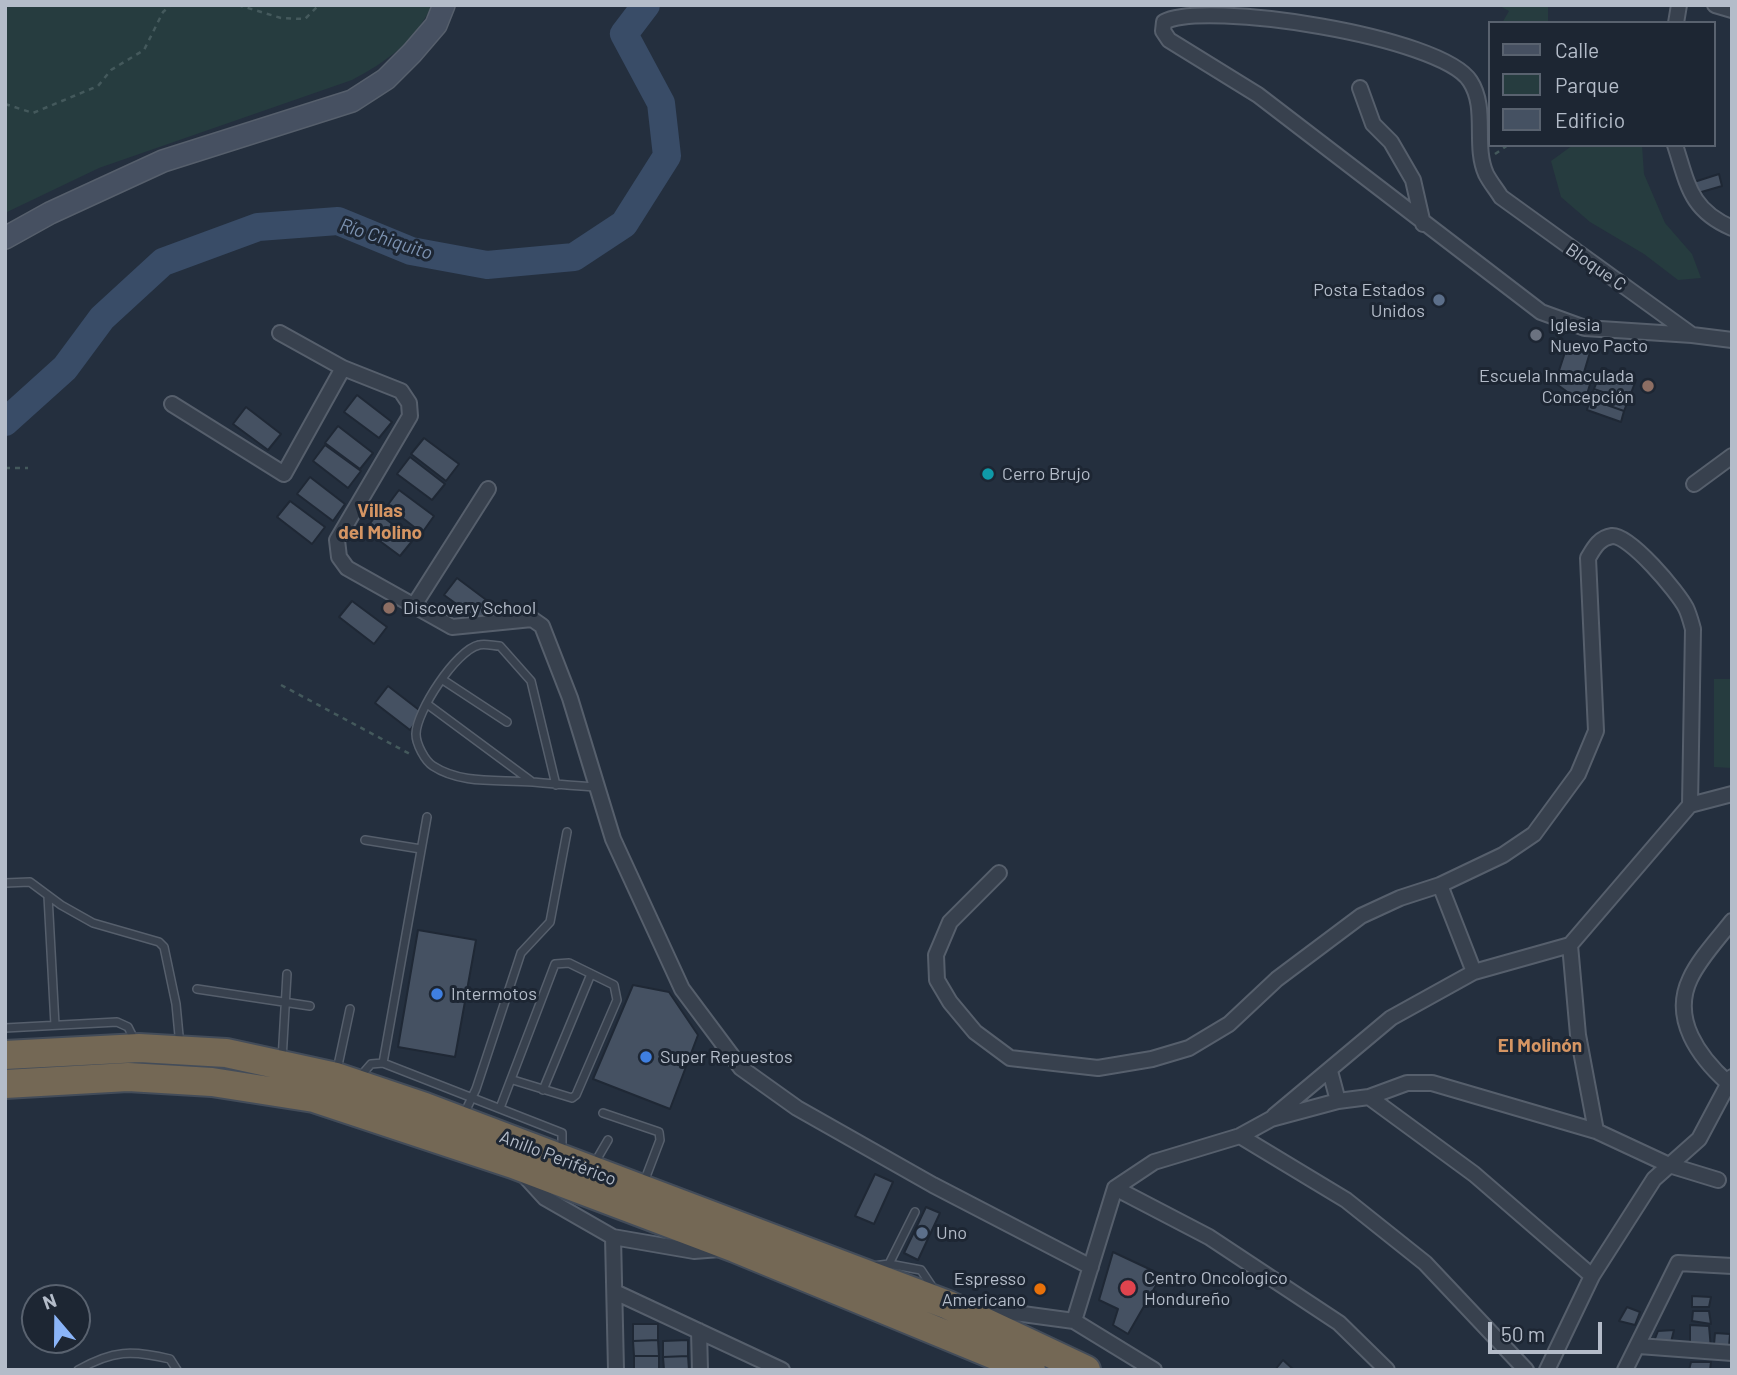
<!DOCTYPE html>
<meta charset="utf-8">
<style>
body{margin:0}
#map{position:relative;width:1737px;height:1375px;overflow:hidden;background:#242f3e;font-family:Barlow,sans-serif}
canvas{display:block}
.frame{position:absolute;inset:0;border:7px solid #b4bcc9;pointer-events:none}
.legend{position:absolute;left:1488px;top:21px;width:228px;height:126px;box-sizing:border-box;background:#1d2633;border:2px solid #59626f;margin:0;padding:9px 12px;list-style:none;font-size:21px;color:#b4bcc9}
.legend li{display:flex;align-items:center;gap:14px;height:35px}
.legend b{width:35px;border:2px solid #59626f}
.north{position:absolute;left:21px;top:1284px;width:70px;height:70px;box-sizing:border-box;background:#1d2633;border:2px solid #59626f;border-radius:50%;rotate:340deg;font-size:19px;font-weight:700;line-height:28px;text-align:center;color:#b4bcc9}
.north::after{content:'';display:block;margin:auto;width:24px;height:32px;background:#8ab4f8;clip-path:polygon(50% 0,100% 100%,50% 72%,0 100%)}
.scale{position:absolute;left:1488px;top:1322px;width:114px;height:32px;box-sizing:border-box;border:4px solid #b4bcc9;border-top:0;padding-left:9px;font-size:21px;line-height:24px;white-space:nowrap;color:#b4bcc9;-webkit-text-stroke:5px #1d2633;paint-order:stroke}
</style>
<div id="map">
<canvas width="1737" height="1375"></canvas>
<div class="frame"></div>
<ul class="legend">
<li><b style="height:9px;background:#465061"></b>Calle</li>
<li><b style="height:19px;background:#263c3f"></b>Parque</li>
<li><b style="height:19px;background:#455162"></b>Edificio</li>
</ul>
<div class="north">N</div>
<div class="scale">50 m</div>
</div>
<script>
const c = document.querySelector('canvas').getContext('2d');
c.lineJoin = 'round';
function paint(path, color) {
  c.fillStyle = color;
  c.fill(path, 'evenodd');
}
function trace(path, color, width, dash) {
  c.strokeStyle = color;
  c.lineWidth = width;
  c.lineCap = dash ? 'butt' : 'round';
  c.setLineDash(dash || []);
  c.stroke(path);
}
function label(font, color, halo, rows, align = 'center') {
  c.font = font + ' Barlow,sans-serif';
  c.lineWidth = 6;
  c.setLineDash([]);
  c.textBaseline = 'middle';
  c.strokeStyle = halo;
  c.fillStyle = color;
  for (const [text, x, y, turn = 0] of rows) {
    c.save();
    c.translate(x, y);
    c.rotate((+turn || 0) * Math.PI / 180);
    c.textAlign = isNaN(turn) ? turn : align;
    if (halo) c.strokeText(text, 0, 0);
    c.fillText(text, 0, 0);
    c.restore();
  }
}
paint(new Path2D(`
 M5 5H432C415 42 386 62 352 80L99 168 5 213Z
 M1498 5H1548V23H1502L1509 11Z
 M1573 145H1642L1644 174 1665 223 1692 254 1701 278 1678 280 1644 254 1590 222 1561 197 1551 161Z
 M1714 679H1732V768L1714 767Z`), '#263c3f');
trace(new Path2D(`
 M5 422 65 368 102 318 163 262 258 227 338 221 411 251 487 265 574 257 624 224 667 156 661 103 624 34 646 5`), '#394c67', 28);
const building = new Path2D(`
 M1719 174 1722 186 1698 193 1694 182Z
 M1568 343 1591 349 1582 379 1591 381 1584 404 1555 383Z
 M1602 368 1636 380 1628 401 1594 389Z
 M1594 389 1628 401 1624 411 1590 399Z
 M357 395 392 422 379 438 344 412Z
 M1590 399 1624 411 1621 422 1587 410Z
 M246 407 281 434 268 450 233 424Z
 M338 426 373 453 360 469 325 443Z
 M424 438 459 464 446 481 411 454Z
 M325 445 361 471 348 488 313 461Z
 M410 457 445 484 432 500 397 474Z
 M310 477 345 504 333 521 297 494Z
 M399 490 434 516 422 533 387 506Z
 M290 501 325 527 312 544 277 517Z
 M378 513 413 540 400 556 365 530Z
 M457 578 493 605 480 621 444 595Z
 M352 601 387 627 374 644 339 617Z
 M388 686 423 713 410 730 375 703Z
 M418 930 476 940 455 1057 398 1047Z
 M633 985 669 992 698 1035 670 1109 593 1079Z
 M875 1174 893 1182 874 1224 855 1216Z
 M926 1207 940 1213 918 1260 904 1253Z
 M1113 1252 1162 1275 1128 1334 1113 1325 1118 1309 1099 1300Z
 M1692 1296 1711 1297 1709 1307H1692Z
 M1627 1307 1640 1312 1635 1325 1619 1321Z
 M1693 1311H1709L1711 1324 1692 1321Z
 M633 1324H658V1340L633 1341Z
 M1690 1325 1709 1326 1711 1349 1690 1346Z
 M1674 1330 1671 1342 1654 1341 1658 1331Z
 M1715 1333 1730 1334 1729 1347 1714 1345Z
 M658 1340 659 1356H634L633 1341Z
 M688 1340V1356L663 1357V1341Z
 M634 1356H659V1370H634Z
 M688 1356 689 1370H664L663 1357Z
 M1283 1360 1294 1370H1275Z
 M1691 1362H1711L1710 1370H1689Z`);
paint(building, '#455162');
trace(building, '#1f2835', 2);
const lane = new Path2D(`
 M443 680 507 722
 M427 704 531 781
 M556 785 531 681 500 646C494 646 485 643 479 645 456 650 416 712 416 734 416 744 425 761 433 766 462 785 500 779 533 782 554 784 575 786 597 787
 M365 840 421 849
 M5 883 30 882 61 905 93 923 159 942 164 947 176 1004 180 1046
 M48 896 55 1025
 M197 989 310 1006
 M5 1028 117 1022 128 1027 135 1041
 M282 1060 287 974
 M383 1063 427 817
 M337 1070 350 1009
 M358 1079 371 1064 383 1063 562 1133V1152
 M543 1090 591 974
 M500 1108 555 964 569 963 614 985 617 1000 576 1095 572 1098 513 1080
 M603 1113 659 1132 660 1140 644 1182
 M464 1114 476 1089 521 953 550 922 567 832
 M594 1164 608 1140
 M889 1264 915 1212
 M873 1266 889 1264 921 1270 935 1291
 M78 1370C113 1350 132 1350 170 1359L177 1370`);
const street = new Path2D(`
 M1715 5 1732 10
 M1676 23 1679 5
 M1360 88 1373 124 1391 142 1413 180 1423 224
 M1675 145C1688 185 1690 210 1732 228
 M280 333 343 368 401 391 409 403 410 416 337 540 339 557 347 568 452 627 532 619 542 626 570 698 613 839 682 989 741 1068 797 1108 933 1185 1091 1267
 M1692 335 1585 328 1541 312 1258 95 1169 40 1163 31 1164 22C1204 0 1441 36 1470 81 1488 108 1473 145 1486 174 1490 182 1496 189 1501 197L1692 335 1732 340
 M172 404 284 474 343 368
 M1694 484 1732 456
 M413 607 488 489
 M999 873 950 922 936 955 937 980 950 1002 975 1032 1010 1058 1098 1068 1152 1059 1189 1048 1229 1024 1277 979 1361 916 1400 898 1440 885 1503 855 1534 834 1578 774 1596 731 1588 558C1594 548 1599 538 1612 536 1629 534 1678 592 1686 608 1689 614 1691 622 1693 629L1690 805
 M1440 885 1474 972
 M1570 945 1578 1035 1596 1131
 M1330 1071 1338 1101
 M1728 1083C1699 1057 1671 1019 1690 979 1699 959 1718 939 1732 921
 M1369 1097 1474 1174 1592 1276
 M1274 1116 1391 1018 1474 972 1570 945 1690 805 1732 794
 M1240 1136 1346 1200 1425 1263 1526 1370
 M524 1175 545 1198 613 1237 694 1251 720 1249
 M1115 1188 1209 1237 1339 1323 1387 1370
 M613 1237 616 1370
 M615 1292 782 1370
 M971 1307 1074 1321 1154 1370
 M1074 1321 1115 1188 1154 1162 1240 1136 1271 1119 1338 1101 1369 1097 1407 1083H1432L1596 1131 1669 1165 1718 1180
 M699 1331 700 1370
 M1639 1346 1732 1353
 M1547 1370 1592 1276 1654 1179 1699 1139 1732 1077
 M1625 1370 1678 1263 1732 1266`);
const secondary = new Path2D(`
 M5 238 50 213 163 161 352 101 386 79 412 53 436 25 444 5`);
const highway = new Path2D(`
 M5 1055 139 1048 226 1053 336 1077 425 1107 948 1305 1086 1370
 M5 1084 128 1077 212 1082 314 1098 513 1164 735 1248 1031 1370`);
trace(lane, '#565f6c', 10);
trace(street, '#565f6c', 18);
trace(secondary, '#565f6c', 24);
trace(highway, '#434c59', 32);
trace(new Path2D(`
 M238 5 281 18 305 19 319 5
 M5 104 33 113 98 86 111 70 144 50 163 12 171 5
 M1495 154 1508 145
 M5 468H28
 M281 685 410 754`), '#44595c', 2.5, [5, 5]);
trace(lane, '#38414e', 7);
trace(street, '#38414e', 14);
trace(secondary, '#465061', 21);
trace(highway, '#746855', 28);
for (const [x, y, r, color] of [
 [1439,300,7,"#5c6f8a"],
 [1536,335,7,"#6b7280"],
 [1648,386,7,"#8d6e63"],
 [988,474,7,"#0f9aa8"],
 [389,608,7,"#8d6e63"],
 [437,994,7,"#3f7fe0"],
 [646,1057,7,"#3f7fe0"],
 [922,1233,7,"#5c6f8a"],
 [1128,1288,9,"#e0444e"],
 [1040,1289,7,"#e8710a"]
]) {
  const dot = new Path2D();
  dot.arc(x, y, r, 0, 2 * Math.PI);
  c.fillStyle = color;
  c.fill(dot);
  trace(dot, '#1d2633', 2.5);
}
label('18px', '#b4bcc9', '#1d2633', [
 ["Bloque C",1596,267,35],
 ["Anillo Periférico",558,1158,21]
]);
label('18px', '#b4bcc9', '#1d2633', [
 ["Posta Estados",1425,290,"right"],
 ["Unidos",1425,311,"right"],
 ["Iglesia",1550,325],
 ["Nuevo Pacto",1550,346],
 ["Escuela Inmaculada",1634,376,"right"],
 ["Concepción",1634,397,"right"],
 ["Cerro Brujo",1002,474],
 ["Discovery School",403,608],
 ["Intermotos",451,994],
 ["Super Repuestos",660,1057],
 ["Uno",936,1233],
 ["Centro Oncologico",1144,1278],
 ["Hondureño",1144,1299],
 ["Espresso",1026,1279,"right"],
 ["Americano",1026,1300,"right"]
], 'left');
label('italic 19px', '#7c92b1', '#1d2633', [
 ["Río Chiquito",386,239,18]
]);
label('bold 19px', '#d59563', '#1d2633', [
 ["Villas",380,511],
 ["del Molino",380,533],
 ["El Molinón",1540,1046]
]);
</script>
